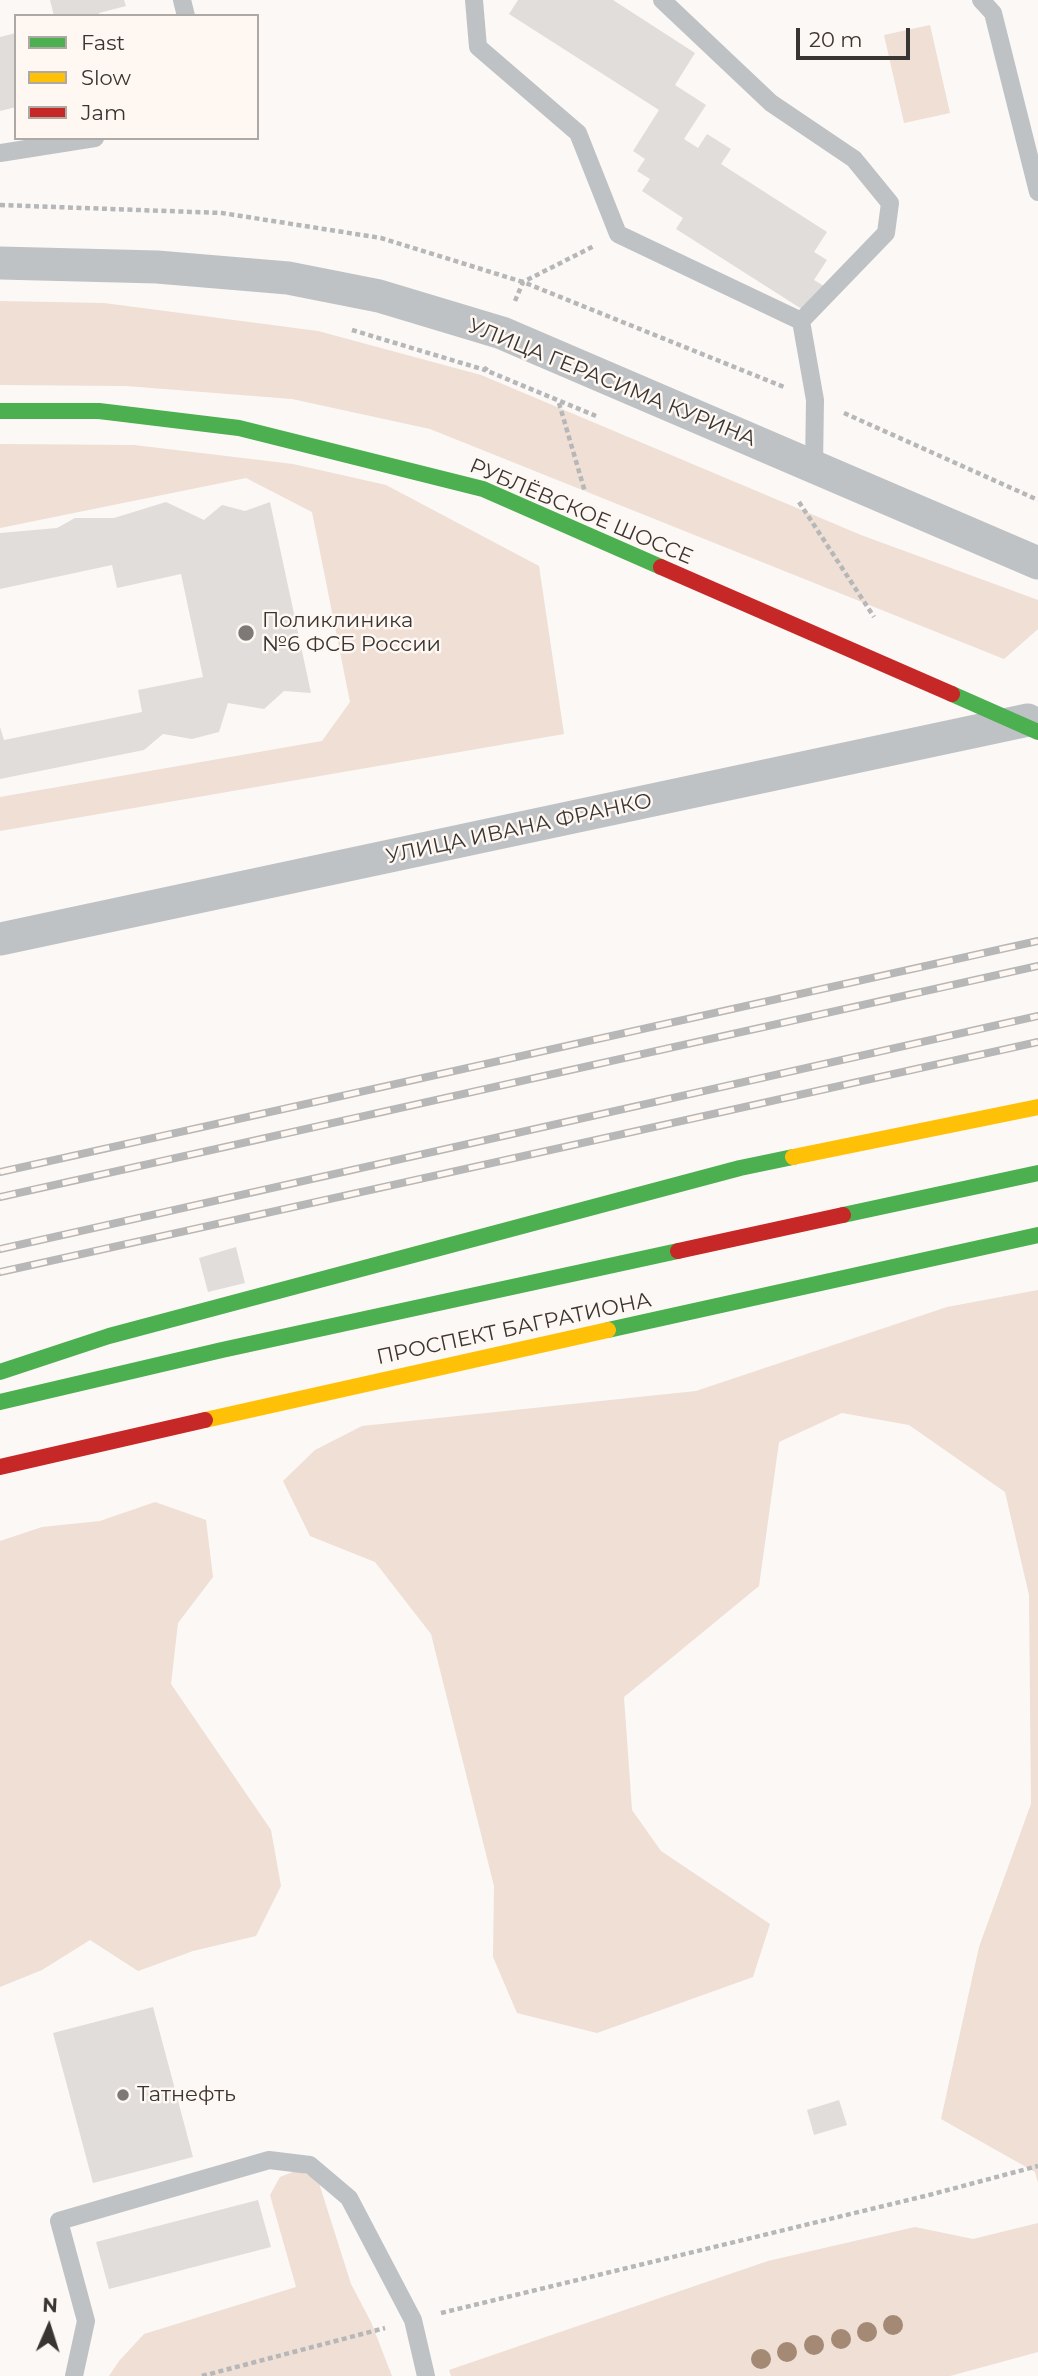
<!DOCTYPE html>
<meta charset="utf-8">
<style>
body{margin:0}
#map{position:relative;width:1038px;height:2376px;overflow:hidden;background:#fcf8f5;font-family:Montserrat,sans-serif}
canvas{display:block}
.legend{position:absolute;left:14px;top:14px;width:245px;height:126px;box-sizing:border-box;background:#fff7f2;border:2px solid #afa9a6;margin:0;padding:9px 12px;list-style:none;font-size:21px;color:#383533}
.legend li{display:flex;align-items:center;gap:14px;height:35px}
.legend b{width:35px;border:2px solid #afa9a6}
.north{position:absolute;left:14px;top:2292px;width:70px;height:70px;-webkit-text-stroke:5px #fff7f2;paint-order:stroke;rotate:3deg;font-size:19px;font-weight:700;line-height:28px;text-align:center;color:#383533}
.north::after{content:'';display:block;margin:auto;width:24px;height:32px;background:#383533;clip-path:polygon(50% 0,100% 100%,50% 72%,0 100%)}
.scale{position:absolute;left:796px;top:28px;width:114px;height:32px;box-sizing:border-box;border:4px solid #383533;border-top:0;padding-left:9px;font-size:21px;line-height:24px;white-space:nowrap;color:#383533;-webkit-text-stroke:5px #fff7f2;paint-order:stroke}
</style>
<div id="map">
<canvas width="1038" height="2376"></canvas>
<ul class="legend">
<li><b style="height:9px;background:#4caf50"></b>Fast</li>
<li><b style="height:9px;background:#ffc107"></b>Slow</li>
<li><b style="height:9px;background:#c62828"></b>Jam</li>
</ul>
<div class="north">N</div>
<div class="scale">20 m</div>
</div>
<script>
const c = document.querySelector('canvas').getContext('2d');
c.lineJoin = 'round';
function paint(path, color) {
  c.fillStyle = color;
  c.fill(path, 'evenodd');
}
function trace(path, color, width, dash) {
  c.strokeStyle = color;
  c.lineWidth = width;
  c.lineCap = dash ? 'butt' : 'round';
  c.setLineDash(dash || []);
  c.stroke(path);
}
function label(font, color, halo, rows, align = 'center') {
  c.font = font + ' Montserrat,sans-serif';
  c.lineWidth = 5;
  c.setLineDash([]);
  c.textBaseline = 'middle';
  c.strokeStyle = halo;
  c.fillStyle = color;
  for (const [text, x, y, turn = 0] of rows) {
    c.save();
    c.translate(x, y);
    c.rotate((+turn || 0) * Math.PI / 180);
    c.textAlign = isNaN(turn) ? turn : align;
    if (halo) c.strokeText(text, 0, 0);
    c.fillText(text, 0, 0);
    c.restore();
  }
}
paint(new Path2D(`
 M930 25 950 113 904 123 884 35Z
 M0 301 104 303 318 331 481 375 861 535 1038 600V629L1004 659 430 429 292 399 126 386 0 385Z
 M0 444 134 445 293 464 386 485 539 566 564 734 0 831V797L322 741 350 702 312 512 246 478 0 528Z
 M1038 1290V2183L1035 2172 941 2119 979 1947 1031 1804 1029 1595 1005 1492 909 1425 842 1413 779 1442 759 1586 624 1697 632 1810 661 1851 770 1924 753 1977 597 2033 517 2013 493 1957 494 1886 431 1634 375 1562 310 1536 283 1481 315 1450 362 1426 696 1391 947 1307Z
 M155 1502 206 1520 213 1577 178 1623 171 1684 271 1830 281 1886 256 1936 193 1951 138 1971 90 1940 42 1970 0 1987V1541L42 1527 100 1521Z
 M298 2170 318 2180 351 2284 371 2322 392 2376H109L119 2361 144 2334 296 2287 270 2195 280 2177Z
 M1038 2223V2352L950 2376H451L449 2370 768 2261 915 2227 973 2239Z`), '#efdfd5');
paint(new Path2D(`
 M50 0H124L126 6 99 13V16H54Z
 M518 0H613L695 53 675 85 706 105 684 139 698 148 707 134 731 149 721 164 827 232 814 252 827 260 814 280 824 286 808 313 676 229 683 218 642 191 650 179 637 171 645 159 633 151 659 110 509 14Z
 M16 33V107L0 111V37Z
 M166 502 204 520 222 505 245 511 270 502 311 693 284 691 264 709 228 703 219 732 192 739 163 734 144 750 0 779V727L4 740 142 712 138 690 203 677 181 574 117 588 112 565 0 589V533L57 528 75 518H114Z
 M236 1247 245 1283 208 1292 199 1258Z
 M153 2007 193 2157 93 2183 53 2033Z
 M839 2100 847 2125 814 2135 807 2110Z
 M258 2200 271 2247 109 2289 96 2242Z`), '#e0dddb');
trace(new Path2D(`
 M0 205 222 213 381 238 523 282 784 387
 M515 301 523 282 594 246
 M352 330 485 370
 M487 367 485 370 596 416
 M559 403 585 492
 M844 413 1038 500
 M799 502 874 617
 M441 2313 929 2195 1038 2166
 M202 2376 385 2328`), '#b6b7b9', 4.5, [5, 3.5]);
trace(new Path2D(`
 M182 0 186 16
 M474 0 478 47 578 133 618 234 801 321 886 233 890 203 854 159 771 103 662 0
 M981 0 993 13 1038 192
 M0 153 95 138
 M801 321 815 400 814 467
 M74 2376 86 2321 59 2221 269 2160 310 2165 349 2198 413 2320 426 2376`), '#bec2c5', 18);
trace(new Path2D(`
 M0 263 157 267 288 278 379 296 502 333 1038 563
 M0 939 1028 720`), '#bec2c5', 33);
trace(new Path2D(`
 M0 411H99L239 428 483 489 661 567
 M952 694 1038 732
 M843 1215 1038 1173
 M608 1330 1038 1235
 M0 1372 109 1336 740 1168 793 1157
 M0 1402 222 1350 678 1251`), '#4caf50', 16);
trace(new Path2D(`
 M793 1157 1038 1107
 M205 1420 608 1330`), '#ffc107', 16);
trace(new Path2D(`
 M661 567 952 694
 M678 1251 843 1215
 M0 1467 205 1420`), '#c62828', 16);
const rail = new Path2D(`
 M0 1172 1038 941
 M0 1197 1038 966
 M0 1249 1038 1016
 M0 1272 1038 1042`);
trace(rail, '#b6b7b6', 8);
trace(rail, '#fff7f2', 5, [16]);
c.fillStyle = '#a48974';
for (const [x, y] of [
 [893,2325],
 [867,2332],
 [841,2339],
 [814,2345],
 [787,2352],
 [761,2359]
]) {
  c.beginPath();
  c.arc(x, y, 10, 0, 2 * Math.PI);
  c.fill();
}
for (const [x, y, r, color] of [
 [246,633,9,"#7d7977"],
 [123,2095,7,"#7d7977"]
]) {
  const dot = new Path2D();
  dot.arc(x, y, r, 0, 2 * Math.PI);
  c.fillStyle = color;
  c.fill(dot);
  trace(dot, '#fff7f2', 2.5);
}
label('21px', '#383533', '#fff7f2', [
 ["УЛИЦА ГЕРАСИМА КУРИНА",612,383,22],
 ["РУБЛЁВСКОЕ ШОССЕ",581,512,23],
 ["УЛИЦА ИВАНА ФРАНКО",519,829,-12],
 ["ПРОСПЕКТ БАГРАТИОНА",514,1329,-12]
]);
label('21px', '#383533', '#fff7f2', [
 ["Поликлиника",262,621],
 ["№6 ФСБ России",262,645],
 ["Татнефть",137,2095]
], 'left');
</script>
